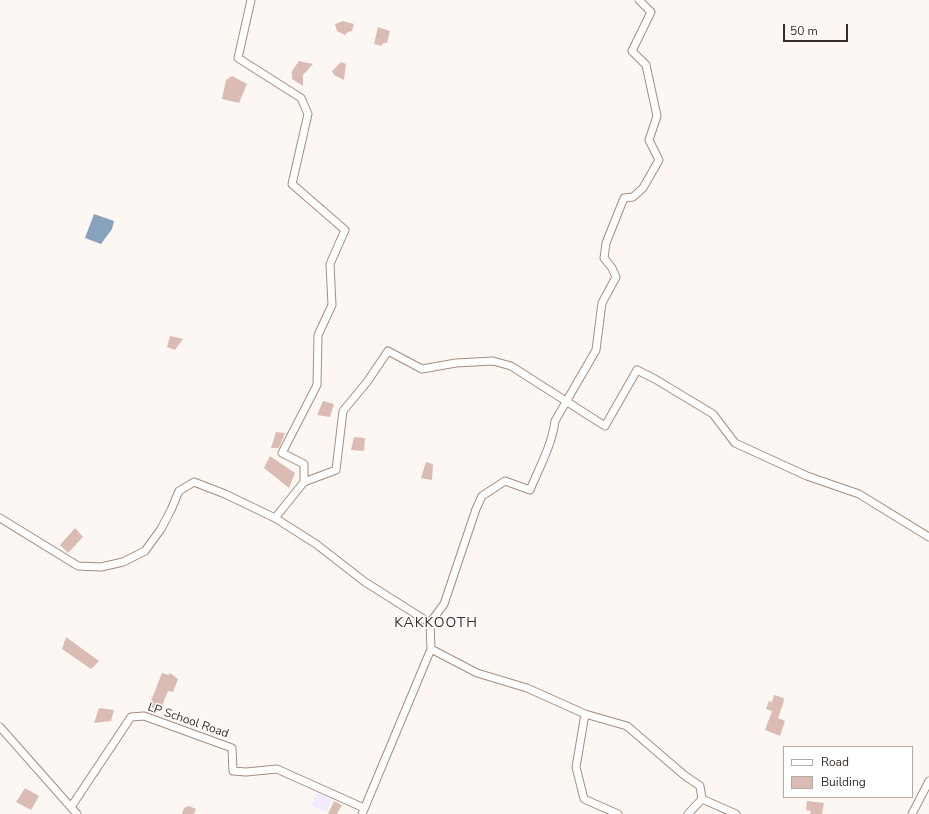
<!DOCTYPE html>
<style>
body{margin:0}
#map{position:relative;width:929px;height:814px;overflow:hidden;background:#fdf7f4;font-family:"Nunito Sans",sans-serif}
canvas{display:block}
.legend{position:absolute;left:783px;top:746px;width:130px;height:52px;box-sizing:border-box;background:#fff;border:1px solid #afaba9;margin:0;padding:5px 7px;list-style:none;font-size:12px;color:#372d27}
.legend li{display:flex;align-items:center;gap:8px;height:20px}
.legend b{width:20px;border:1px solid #afaba9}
.scale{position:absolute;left:783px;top:24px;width:65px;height:18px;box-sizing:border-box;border:2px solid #372d27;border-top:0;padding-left:5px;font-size:12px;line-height:14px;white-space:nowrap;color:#372d27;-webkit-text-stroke:3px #fff;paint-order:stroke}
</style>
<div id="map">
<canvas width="929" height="814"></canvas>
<ul class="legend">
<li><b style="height:5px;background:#fff"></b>Road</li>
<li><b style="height:11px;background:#dbbcb5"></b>Building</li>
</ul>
<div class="scale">50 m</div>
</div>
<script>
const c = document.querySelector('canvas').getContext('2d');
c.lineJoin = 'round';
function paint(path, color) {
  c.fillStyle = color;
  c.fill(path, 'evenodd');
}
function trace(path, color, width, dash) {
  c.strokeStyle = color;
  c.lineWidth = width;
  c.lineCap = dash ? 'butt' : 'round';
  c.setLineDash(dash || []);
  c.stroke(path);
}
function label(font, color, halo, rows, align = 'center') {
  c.font = font + ' "Nunito Sans",sans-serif';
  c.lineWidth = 3;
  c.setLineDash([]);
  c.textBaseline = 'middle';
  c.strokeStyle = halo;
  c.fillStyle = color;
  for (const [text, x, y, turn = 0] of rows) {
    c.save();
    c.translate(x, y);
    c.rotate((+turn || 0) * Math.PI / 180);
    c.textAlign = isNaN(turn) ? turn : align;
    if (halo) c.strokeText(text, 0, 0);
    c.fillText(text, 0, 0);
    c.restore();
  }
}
paint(new Path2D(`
 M317 792 333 798 327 812 311 806Z`), '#f2ebfc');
paint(new Path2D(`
 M94 214 114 221 112 229 101 244 85 238Z`), '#86a2bd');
paint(new Path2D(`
 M343 21 354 24 352 31 348 32 345 35 337 31 335 24Z
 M378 27 390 31 387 43H383L382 46 374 44Z
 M299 61 313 64 303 75V86L292 79V71Z
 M341 62 346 64 344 80 334 75 332 71Z
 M232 76 247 84 239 103 222 99 226 80Z
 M170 336 183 339 175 350 167 347Z
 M323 401 334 404 330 417 317 415Z
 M276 432 285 433 279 448H271Z
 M354 437 365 438 364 451 351 450Z
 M270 456 295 473 289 488 264 468Z
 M426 462 433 464 432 480 421 478Z
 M75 528 83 537 68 553 60 545Z
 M66 637 99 661 91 669 62 649Z
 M162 673 169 675 170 673 178 679 173 692 168 691 160 711 149 706Z
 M774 695 784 698 783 704 778 718 785 721 780 736 765 730 772 711 766 709 769 701 772 702Z
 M99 708 114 710 111 721 94 723Z
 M25 788 39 796 31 810 16 802Z
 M334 801 342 805 337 814H328Z
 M807 801 824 803 822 814H810L811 811 806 810Z
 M189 806 196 809 194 814H182L184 808Z`), '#dbbcb5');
const street = new Path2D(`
 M251 0 238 58 301 98 308 114 292 184 345 230 330 264 332 305 318 335 317 385 282 453 304 464V482L275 518 316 544 365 582 430 623 431 649 477 673 527 688 585 714 576 767 584 799 618 814
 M304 482 336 470 343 411 367 382 388 351 422 369 456 363 493 361 511 366 605 426 637 370 655 379 713 414 735 443 807 476 859 494 929 537
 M0 518 78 566 101 567 123 562 145 551 161 529 171 510 179 491 194 482 225 494 275 518
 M430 623 444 604 476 509 482 496 505 481 530 490C539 468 552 445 555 421L596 350 602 303 616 277 612 268 604 258 606 243 624 198 633 197 643 188 659 160 649 140 657 116 646 65 632 51 651 12 639 0
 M585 714 627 726 684 775 700 786 702 799
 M0 727 77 814
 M71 807 131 717 144 716 232 748 233 771 246 772 277 769 364 808
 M362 814 431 649
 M688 814 702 799 736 814
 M912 814 929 781`);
trace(street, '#a48d7d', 9);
trace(street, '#fff', 7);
label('12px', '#372d27', '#fff', [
 ["LP School Road",188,721,19]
]);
c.letterSpacing = '1px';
label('14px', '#372d27', '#fff', [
 ["KAKKOOTH",436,624]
]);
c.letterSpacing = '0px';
</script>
